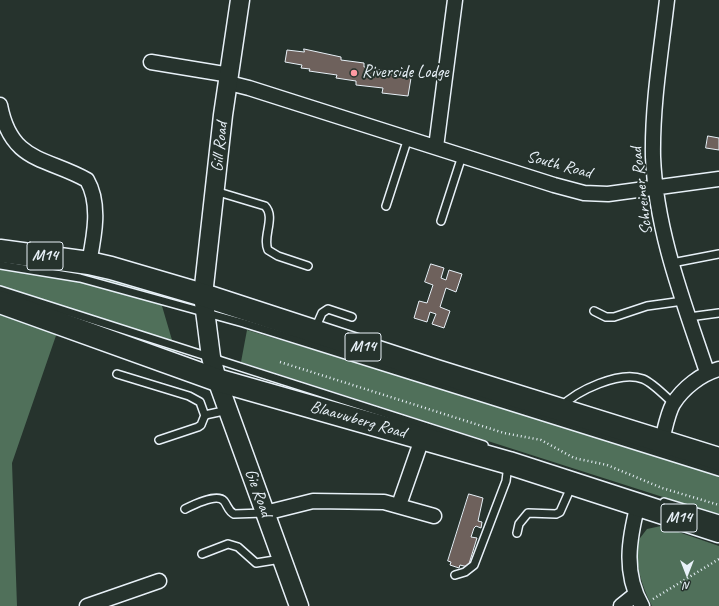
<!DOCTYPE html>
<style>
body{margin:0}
#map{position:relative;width:719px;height:606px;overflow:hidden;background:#26332d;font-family:Caveat,sans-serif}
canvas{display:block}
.north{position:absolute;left:667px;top:554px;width:40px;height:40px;-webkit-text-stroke:3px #26332d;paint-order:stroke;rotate:180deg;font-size:11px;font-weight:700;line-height:16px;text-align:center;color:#e8f1f8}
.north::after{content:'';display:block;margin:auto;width:14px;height:18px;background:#e8f1f8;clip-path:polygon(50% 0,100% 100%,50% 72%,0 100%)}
</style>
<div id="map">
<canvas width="719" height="606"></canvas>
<div class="north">N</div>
</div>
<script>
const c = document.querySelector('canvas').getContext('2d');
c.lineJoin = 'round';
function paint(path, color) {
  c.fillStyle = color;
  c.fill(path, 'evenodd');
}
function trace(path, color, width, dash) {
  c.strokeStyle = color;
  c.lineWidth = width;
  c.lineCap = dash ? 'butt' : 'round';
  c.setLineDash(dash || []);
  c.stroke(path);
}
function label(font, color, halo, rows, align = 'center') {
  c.font = font + ' Caveat,sans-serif';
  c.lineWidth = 4;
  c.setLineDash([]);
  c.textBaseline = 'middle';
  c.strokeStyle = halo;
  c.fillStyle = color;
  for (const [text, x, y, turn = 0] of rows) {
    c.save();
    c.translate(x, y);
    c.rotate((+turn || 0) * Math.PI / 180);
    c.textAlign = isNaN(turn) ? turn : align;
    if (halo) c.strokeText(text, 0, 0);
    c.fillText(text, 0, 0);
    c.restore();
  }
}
paint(new Path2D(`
 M0 255 157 289 177 357 0 295Z
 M0 302 60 324 12 463 17 606H0Z
 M247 330 659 453 719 473V515L241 362Z
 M661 526 719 546V606H652C641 585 636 566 637 542L647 529Z`), '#50705a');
const building = new Path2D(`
 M304 49 341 57V60L364 63V67L387 71V74L411 78 408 96 382 93 383 88 356 85V81L336 78 337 75 309 71 310 69 301 68 302 65 285 62 287 50 304 52Z
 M708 136 719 138V150L706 148Z
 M431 264 444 268 441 278 446 280 449 270 462 274 456 292 446 288 440 307 450 311 444 328 432 324 436 314 430 312 427 322 414 318 419 301 427 303 433 285 425 282Z
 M469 494 483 498 478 521 482 522 481 528 476 526 474 528 471 537 477 538 468 567 460 565 459 568 450 565 451 562 448 561Z`);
paint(building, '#6e615c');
trace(building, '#e8f1f8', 1);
const service = new Path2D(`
 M215 191 265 206C276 217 262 237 268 250L278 256 308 266
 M386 206 408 138
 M441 221 462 156
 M672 263 719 254
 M0 265 80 278 243 323 719 472
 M0 290 484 445
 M594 311 606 317H614L647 306 683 301
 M689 317 719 313
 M315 329 322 313 328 309 352 317
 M117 374 189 396 200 402 205 416
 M561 407C576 391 620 370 643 379 653 383 665 396 674 404
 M159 440 198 427 201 425 205 415 228 410
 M664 502 719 519
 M185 509C193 505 217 493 224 501 228 506 228 511 234 514L264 513
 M517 533 519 524 528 513 556 514 560 512 572 485
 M202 554 228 544 238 547 256 563 281 559
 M455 575 465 572 474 565 506 481 508 465`);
const minor = new Path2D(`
 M667 0C661 52 652 105 653 157 656 232 684 303 707 372
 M151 62 230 75
 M229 83 249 88 554 185 584 193 608 194 719 179
 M0 105C11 163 46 157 87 180 101 204 94 237 89 263
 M436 147 455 0
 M661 443C665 430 667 415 673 404 683 388 701 374 719 369
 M638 504C629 539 623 573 642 606
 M399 505 422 439
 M265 513 313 501 384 502 434 516
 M87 606 159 581
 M621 606 636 594`);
const tertiary = new Path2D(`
 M240 0 223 115 203 295 211 357 217 380 299 606`);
const primary = new Path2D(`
 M0 251 89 263 111 268 203 295 436 371 719 459
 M0 302 217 380 509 463 719 531`);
trace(service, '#e8f1f8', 10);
trace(minor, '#e8f1f8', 17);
trace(tertiary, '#e8f1f8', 21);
trace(primary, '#e8f1f8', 25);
trace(new Path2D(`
 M280 362 504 433 541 440 574 458 607 465 662 488 719 505
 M653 599 719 559`), '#e8f1f8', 2.5, [1, 3]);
trace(service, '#26332d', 7);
trace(minor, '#26332d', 14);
trace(tertiary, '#26332d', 18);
trace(primary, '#26332d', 22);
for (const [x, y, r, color] of [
 [354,73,4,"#ff9aa2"]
]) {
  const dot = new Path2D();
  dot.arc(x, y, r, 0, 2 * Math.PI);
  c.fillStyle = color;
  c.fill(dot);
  trace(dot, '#26332d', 1.5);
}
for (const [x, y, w] of [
 [45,256,36],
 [363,347,36],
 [679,518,36]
]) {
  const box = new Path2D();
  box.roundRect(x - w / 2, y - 14, w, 28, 3);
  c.fillStyle = '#26332d';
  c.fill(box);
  trace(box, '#e8f1f8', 1);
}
label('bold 16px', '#e8f1f8', null, [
 ["M14",45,256],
 ["M14",363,347],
 ["M14",679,518]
]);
label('17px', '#e8f1f8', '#26332d', [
 ["Riverside Lodge",362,73]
], 'left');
label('17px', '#e8f1f8', '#26332d', [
 ["Gill Road",220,147,-84],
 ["South Road",559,165,15],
 ["Schreiner Road",642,191,-97],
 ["Blaauwberg Road",358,420,16],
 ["Gie Road",258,493,70]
]);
</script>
